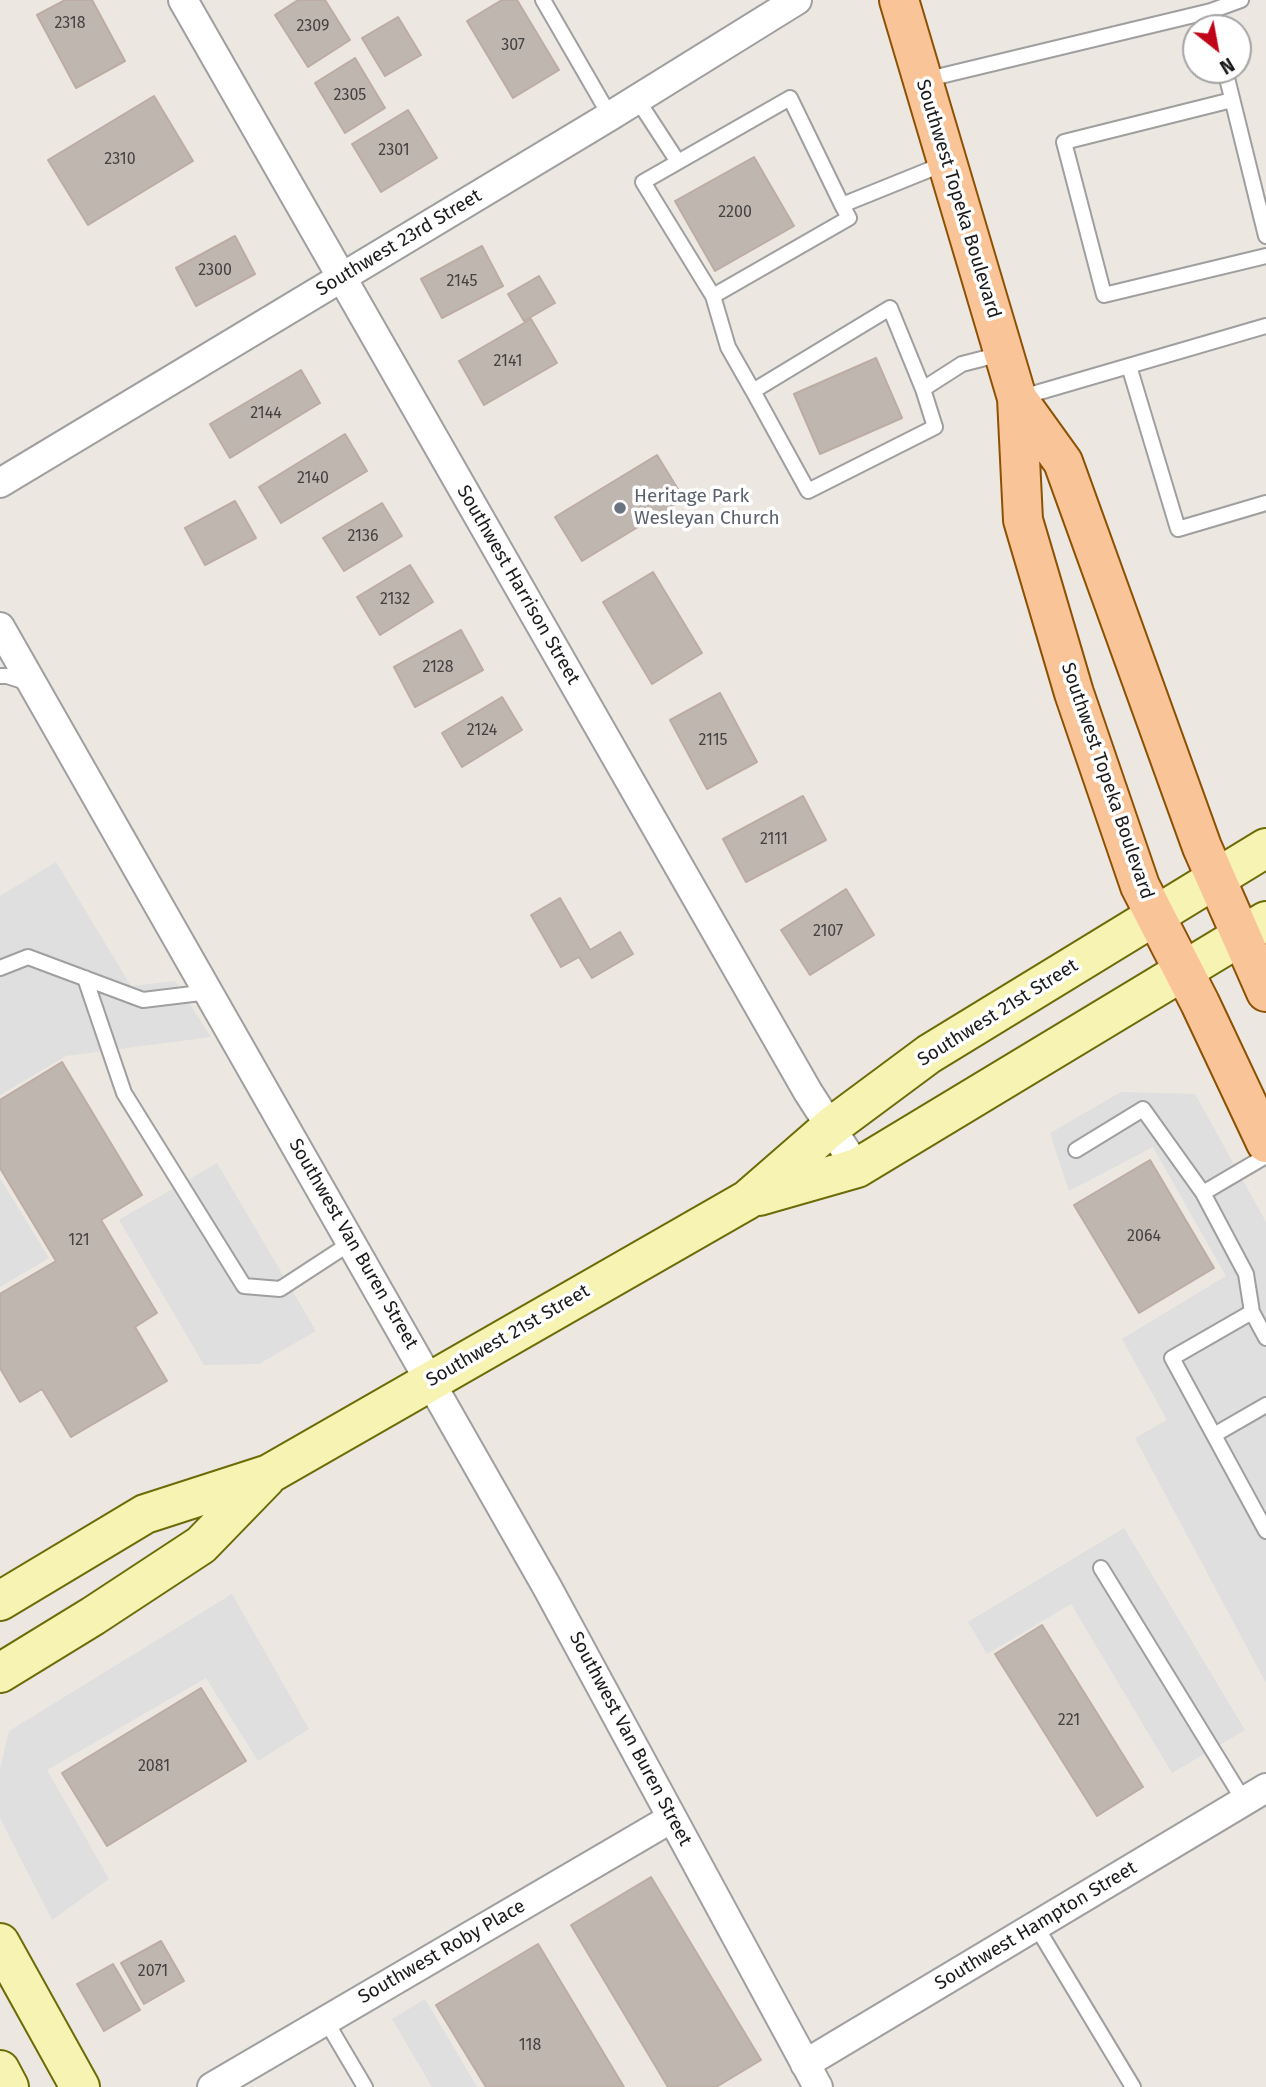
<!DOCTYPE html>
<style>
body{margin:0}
#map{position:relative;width:1266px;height:2087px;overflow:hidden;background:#ece7e0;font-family:"Fira Sans",sans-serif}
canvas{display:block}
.north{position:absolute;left:1182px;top:14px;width:70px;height:70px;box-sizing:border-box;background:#fff;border:2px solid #a4a4a4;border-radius:50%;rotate:149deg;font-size:19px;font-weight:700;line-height:28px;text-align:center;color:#1b1b1b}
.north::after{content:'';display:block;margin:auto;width:24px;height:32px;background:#c00519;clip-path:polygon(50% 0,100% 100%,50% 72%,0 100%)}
</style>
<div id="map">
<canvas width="1266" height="2087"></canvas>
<div class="north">N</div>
</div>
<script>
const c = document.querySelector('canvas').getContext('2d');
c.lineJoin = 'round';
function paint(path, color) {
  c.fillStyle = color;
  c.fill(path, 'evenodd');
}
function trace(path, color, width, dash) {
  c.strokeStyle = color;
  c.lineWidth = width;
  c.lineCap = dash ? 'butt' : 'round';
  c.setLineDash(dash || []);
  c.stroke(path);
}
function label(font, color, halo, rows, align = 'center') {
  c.font = font + ' "Fira Sans",sans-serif';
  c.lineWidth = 7;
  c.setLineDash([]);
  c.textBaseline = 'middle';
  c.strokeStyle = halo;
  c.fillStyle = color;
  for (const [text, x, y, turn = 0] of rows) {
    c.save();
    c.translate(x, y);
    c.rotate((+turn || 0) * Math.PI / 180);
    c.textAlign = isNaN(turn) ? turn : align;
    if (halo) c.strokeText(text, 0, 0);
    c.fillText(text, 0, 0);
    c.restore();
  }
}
paint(new Path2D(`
 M56 862 131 986 175 981 211 1037 66 1056 0 1095V896Z
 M1121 1092 1195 1094 1266 1222V1683L1135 1438 1167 1420 1122 1339 1226 1276 1153 1147 1069 1191 1050 1133Z
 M217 1163 316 1331 259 1364 204 1365 119 1220Z
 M0 1178 49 1258 0 1287Z
 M1124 1528 1245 1730 1172 1773 1071 1604 987 1654 968 1622Z
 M232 1594 309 1729 258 1761 206 1678 47 1770 109 1879 52 1920 0 1818V1769L9 1731Z
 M425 1999 477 2087H432L392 2019Z`), '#dfdfdf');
const building = new Path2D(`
 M65 0H92L125 61 76 88 37 15Z
 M298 0H325L350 40 308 67 275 15Z
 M502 0H517L559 70 513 98 467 21Z
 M398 17 421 55 385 76 362 38Z
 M355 58 385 108 345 133 315 83Z
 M154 96 193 161 88 225 48 160Z
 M408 110 437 158 381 192 352 144Z
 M754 157 794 226 715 271 675 201Z
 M235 236 255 274 196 306 176 268Z
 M482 246 503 286 442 318 421 279Z
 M539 276 555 303 524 321 508 294Z
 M531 319 557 363 484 405 459 361Z
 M876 358 902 418 820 454 794 394Z
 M301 370 320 403 230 458 210 424Z
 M345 434 367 471 281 523 259 487Z
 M657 455 684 499 582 561 555 517Z
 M235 501 256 538 205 565 185 528Z
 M382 503 402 536 344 571 323 538Z
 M410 565 433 602 380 635 357 597Z
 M653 572 702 653 652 684 603 602Z
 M461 630 483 670 415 707 394 667Z
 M720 693 757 762 707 789 670 720Z
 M502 697 522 730 462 767 442 733Z
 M803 796 826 840 746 882 723 839Z
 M846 889 874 935 810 975 781 930Z
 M560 898 590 950 620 932 633 954 592 978 579 957 561 967 531 915Z
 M62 1062 142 1195 101 1220 157 1313 135 1327 167 1381 71 1437 42 1389 20 1402 0 1368V1294L56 1261 0 1168V1100Z
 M1150 1160 1214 1268 1139 1313 1074 1205Z
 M1042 1625 1143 1787 1097 1816 995 1654Z
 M201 1688 246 1761 107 1846 62 1773Z
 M651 1877 761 2060 716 2087H668L571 1925Z
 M161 1941 184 1981 144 2004 121 1963Z
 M538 1944 624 2087H486L436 2005Z
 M113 1964 140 2010 104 2031 77 1984Z`);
paint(building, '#c0b6b0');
trace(building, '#bdaca3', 2);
const lane = new Path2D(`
 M543 0 610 116
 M1211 11 1241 0
 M1225 70 1266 236
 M924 80 1211 11 1215 28
 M637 99 678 162 790 98 842 205 946 163
 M1232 100 1064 142 1104 295 1266 256
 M678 162 643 182 713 296 728 347 753 391 890 308 923 389 962 364 1001 354
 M713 296 849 218 842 205
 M1129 366 1178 529 1266 503
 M753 391 808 491 935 427 923 389
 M1019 398 1266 326
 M0 676H7L29 683
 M0 968 28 957 143 1000 209 992
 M85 978 124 1093 244 1286 280 1289 352 1242
 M1076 1150 1143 1109 1203 1193 1246 1274 1252 1312
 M1203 1193 1266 1156
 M1266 1338 1252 1312 1172 1358 1266 1531
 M1214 1435 1266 1405
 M1101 1568 1244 1801
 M1036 1926 1133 2087
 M326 2021 365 2087`);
const street = new Path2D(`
 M183 0 808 1092 857 1168
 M0 483 610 116 797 0
 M0 627 547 1587 818 2087
 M805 2064 1266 1788
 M212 2087 672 1818`);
const secondary = new Path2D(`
 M759 1196 857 1168 1266 921
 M0 1601 145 1514 269 1474 747 1200 832 1126 929 1054 1266 848
 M0 1673 93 1616 201 1545 266 1478
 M0 1943 80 2087
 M0 2070 9 2087`);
const primary = new Path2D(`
 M899 0 1017 398 1023 520 1074 693 1140 886 1200 1003 1266 1143
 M1017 398 1063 462 1202 847 1266 992`);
trace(lane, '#9f9f9f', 18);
trace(street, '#9f9f9f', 32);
trace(secondary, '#6b6c07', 42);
trace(primary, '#8d5104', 42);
trace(lane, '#fff', 14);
trace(street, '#fff', 28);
trace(secondary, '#f7f3b3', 38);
trace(primary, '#f9c598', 38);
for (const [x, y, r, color] of [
 [620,508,7,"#6b7280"]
]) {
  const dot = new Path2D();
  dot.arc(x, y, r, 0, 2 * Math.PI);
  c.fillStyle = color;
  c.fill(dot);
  trace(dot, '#fff', 2.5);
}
label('16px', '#444240', null, [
 ["2318",70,24],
 ["2309",313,27],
 ["307",513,46],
 ["2305",350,96],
 ["2301",394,151],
 ["2310",120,160],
 ["2200",735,213],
 ["2300",215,271],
 ["2145",462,282],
 ["2141",508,362],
 ["2144",266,414],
 ["2140",313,479],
 ["2136",363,537],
 ["2132",395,600],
 ["2128",438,668],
 ["2124",482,731],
 ["2115",713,741],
 ["2111",774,840],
 ["2107",828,932],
 ["2064",1144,1237],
 ["121",79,1241],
 ["221",1069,1721],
 ["2081",154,1767],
 ["2071",153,1972],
 ["118",530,2046]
]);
label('19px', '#1b1b1b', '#fff', [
 ["Southwest Topeka Boulevard",958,199,73],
 ["Southwest 23rd Street",399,243,-31],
 ["Southwest Harrison Street",518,585,60],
 ["Southwest Topeka Boulevard",1107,781,71],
 ["Southwest 21st Street",998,1013,-32],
 ["Southwest Van Buren Street",353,1244,60],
 ["Southwest 21st Street",508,1336,-30],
 ["Southwest Van Buren Street",630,1739,62],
 ["Southwest Hampton Street",1036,1926,-31],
 ["Southwest Roby Place",442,1952,-30]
]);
label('19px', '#5b616d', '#fff', [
 ["Heritage Park",634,497],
 ["Wesleyan Church",634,519]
], 'left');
</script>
